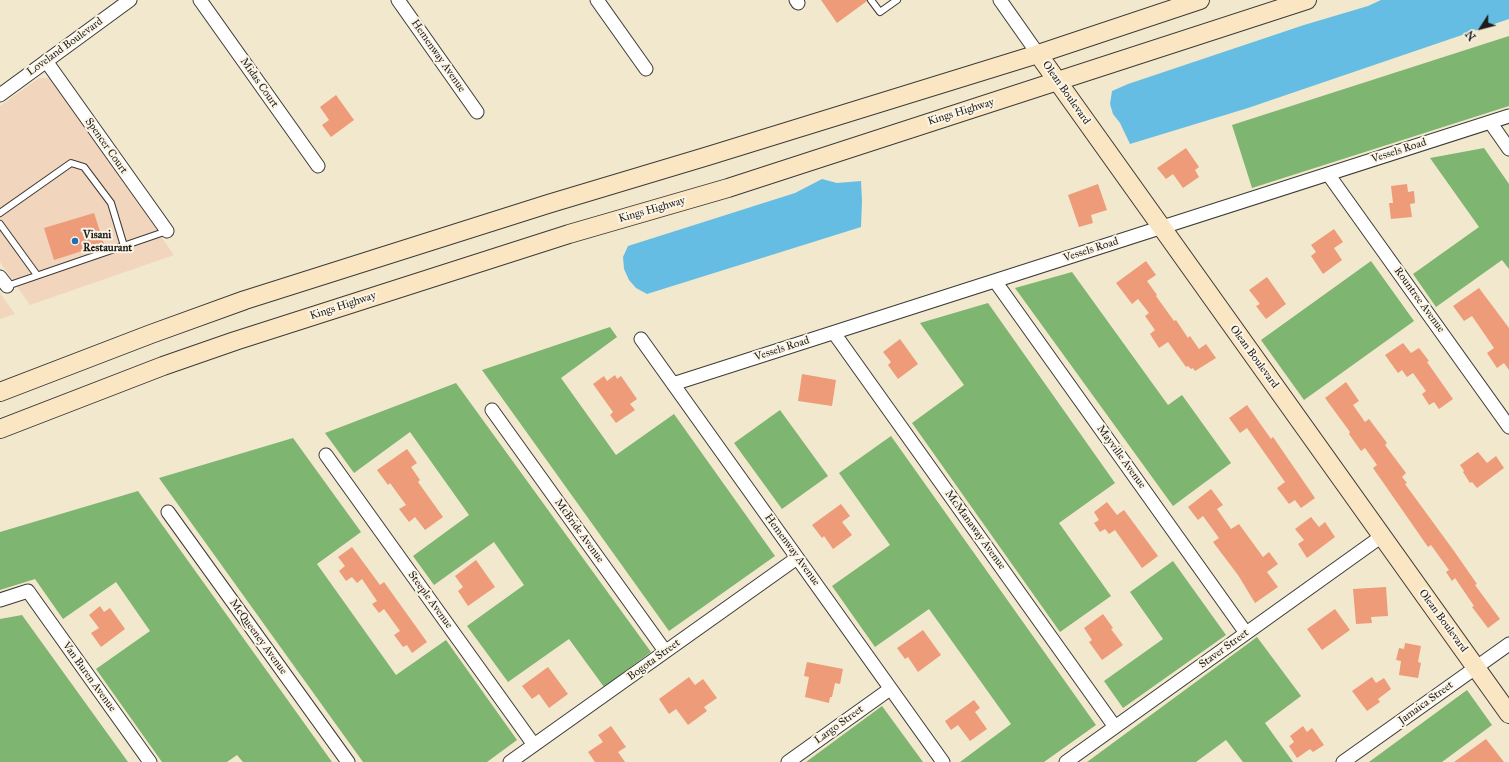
<!DOCTYPE html>
<style>
body{margin:0}
#map{position:relative;width:1509px;height:762px;overflow:hidden;background:#f2e8cd;font-family:"IM FELL Great Primer",serif}
canvas{display:block}
.north{position:absolute;left:1461px;top:8px;width:40px;height:40px;-webkit-text-stroke:3px #fcf5e5;paint-order:stroke;rotate:234deg;font-size:11px;font-weight:700;line-height:16px;text-align:center;color:#1c1c1c}
.north::after{content:'';display:block;margin:auto;width:14px;height:18px;background:#1c1c1c;clip-path:polygon(50% 0,100% 100%,50% 72%,0 100%)}
</style>
<div id="map">
<canvas width="1509" height="762"></canvas>
<div class="north">N</div>
</div>
<script>
const c = document.querySelector('canvas').getContext('2d');
c.lineJoin = 'round';
function paint(path, color) {
  c.fillStyle = color;
  c.fill(path, 'evenodd');
}
function trace(path, color, width, dash) {
  c.strokeStyle = color;
  c.lineWidth = width;
  c.lineCap = dash ? 'butt' : 'round';
  c.setLineDash(dash || []);
  c.stroke(path);
}
function label(font, color, halo, rows, align = 'center') {
  c.font = font + ' "IM FELL Great Primer",serif';
  c.lineWidth = 4;
  c.setLineDash([]);
  c.textBaseline = 'middle';
  c.strokeStyle = halo;
  c.fillStyle = color;
  for (const [text, x, y, turn = 0] of rows) {
    c.save();
    c.translate(x, y);
    c.rotate((+turn || 0) * Math.PI / 180);
    c.textAlign = isNaN(turn) ? turn : align;
    if (halo) c.strokeText(text, 0, 0);
    c.fillText(text, 0, 0);
    c.restore();
  }
}
paint(new Path2D(`
 M39 78H50L174 255 30 305 0 262V106Z
 M0 293 15 314 0 319Z`), '#f1d5bd');
paint(new Path2D(`
 M1509 36V106L1252 188 1232 125Z
 M1484 148 1509 184V269L1502 260 1436 307 1413 274 1479 227 1430 158Z
 M1371 261 1414 321 1304 400 1261 340Z
 M1072 272 1168 405 1182 395 1231 463 1173 506 1015 288Z
 M988 303 1115 483 1059 523 1111 596 1060 632 912 423 964 385 920 323Z
 M610 327 617 337 561 378 616 455 674 414 775 556 669 631 482 370Z
 M456 383 651 652 604 687 569 639 508 682 467 626 524 585 494 542 434 585 413 556 469 515 410 432 354 473 325 433Z
 M780 410 828 476 782 509 734 443Z
 M891 436 1096 725 1044 762H960L1011 724 929 609 875 647 832 586 890 545 839 473Z
 M293 438 361 532 317 564 396 675 446 640 517 740 487 762H363L159 478Z
 M138 491 332 762H243L237 755 227 762H162L96 669 150 631 116 582 63 619 35 579 0 590V532Z
 M1173 561 1226 635 1123 708 1104 681 1163 639 1130 592Z
 M22 615 128 762H0V619Z
 M1257 637 1301 696 1265 723 1293 762H1243L1226 740 1196 762H1087Z
 M1467 690 1492 725 1442 762H1369Z
 M882 706 923 762H806Z`), '#7eb571');
paint(new Path2D(`
 M1381 0H1509V19L1248 108 1130 144 1120 123 1113 114 1110 104 1112 91 1128 84 1304 25 1368 6Z
 M822 179 837 183 861 181 862 201 861 227 647 294 636 288 629 280 624 269 623 257 628 246 795 193Z`), '#66bde3');
paint(new Path2D(`
 M821 0H867V1L837 23Z
 M336 95 354 120 331 137 322 125 329 120 320 107Z
 M1186 148 1199 167 1195 170 1199 177 1183 188 1173 174 1166 179 1157 168Z
 M1098 184 1107 210 1091 215 1093 223 1079 227 1068 195Z
 M1407 184 1408 192 1414 191 1415 203 1410 204 1412 217 1391 219 1389 203H1393L1391 186Z
 M94 213 104 244 54 260 44 228Z
 M1334 229 1343 242 1334 248 1342 260 1323 274 1311 256 1316 252 1311 245Z
 M1146 261 1156 275 1147 281 1157 295 1156 296 1174 321 1176 320 1188 338 1190 336 1199 349 1206 344 1216 358 1195 371 1193 368 1191 369 1188 366 1186 367 1168 342 1159 348 1150 334 1155 330 1145 316 1149 313 1138 299 1132 304 1116 283Z
 M1267 277 1286 304 1266 319 1256 306 1260 304 1249 290Z
 M1479 288 1509 328V370L1504 363 1497 368 1487 353 1494 348 1472 316 1464 321 1453 306Z
 M900 339 918 364 898 379 888 365 891 362 883 352Z
 M1403 343 1411 353 1419 348 1429 361 1427 362 1453 399 1439 409 1434 402 1429 405 1422 394 1426 391 1413 373 1407 377 1402 370 1398 373 1385 355Z
 M802 374 836 380 832 406 798 401Z
 M615 375 617 379 621 376 637 399 630 404 635 410 616 423 610 415 613 412 593 384 604 376 607 381Z
 M1346 382 1359 401 1353 405 1365 422 1369 419 1387 443 1385 445 1406 473 1402 477 1407 483 1405 484 1454 551 1477 584 1475 585 1500 619 1488 628 1472 607 1474 606 1455 578 1452 581 1446 572 1449 570 1431 545 1428 547 1373 468 1377 465 1365 448 1361 451 1349 434 1350 432 1325 398Z
 M1247 405 1271 439 1273 437 1315 498 1301 508 1295 500 1289 504 1277 488 1285 482 1247 428 1240 433 1229 418Z
 M407 449 417 463 411 467 420 480 418 482 443 517 425 530 415 517 409 522 399 509 406 505 390 483 388 485 377 470Z
 M1478 452 1487 463 1496 456 1504 468 1477 488 1472 482 1470 483 1463 472 1464 471 1460 465Z
 M1211 489 1223 505 1217 509 1231 529 1239 524 1263 557 1269 552 1278 564 1267 572 1278 587 1255 603 1238 575 1213 542 1219 538 1203 516 1198 520 1188 507Z
 M1107 502 1117 515 1124 510 1158 556 1142 568 1115 530 1109 534 1105 529 1100 532 1094 523 1099 520 1094 512Z
 M841 504 850 516 842 522 852 535 833 549 824 536 822 538 812 525Z
 M1311 517 1319 527 1325 522 1335 537 1307 558 1298 544 1304 540 1295 529Z
 M352 547 380 585 384 582 427 642 412 653 407 645 403 647 394 635 400 631 384 609 379 613 372 604 377 601 362 579 357 583 352 577 346 581 339 571 345 566 338 557Z
 M476 560 495 587 468 606 458 591 463 587 455 576Z
 M1386 587 1388 616 1371 617 1372 623 1356 624 1353 589Z
 M100 606 104 612 110 608 125 629 101 647 91 633 99 628 89 615Z
 M1335 609 1350 630 1322 650 1307 629Z
 M1103 614 1113 628 1111 629 1123 645 1102 660 1089 642 1092 640 1084 628Z
 M923 630 941 655 918 672 908 657 905 659 897 648Z
 M1405 643 1421 646 1418 662 1421 663 1418 678 1399 675 1401 661 1396 660 1399 648 1404 649Z
 M807 662 843 669 840 684 835 683 832 697H830L829 703 805 697 809 677 804 676Z
 M548 667 568 694 549 708 539 694 532 699 522 686Z
 M689 677 695 685 703 679 717 698 704 707 707 711 688 725 676 709 669 714 659 699Z
 M1372 677 1376 683 1384 678 1391 689 1378 699 1380 702 1367 711 1352 691Z
 M974 700 980 708 975 712 987 729 970 741 958 725 951 730 945 721Z
 M611 726 626 747 618 752 625 762H595L588 752 603 742 598 735Z
 M1303 726 1307 732 1312 728 1324 745 1313 752 1310 749 1297 758 1289 746 1294 742 1290 736Z
 M1486 739 1504 762H1454Z`), '#ed9b79');
const lane = new Path2D(`
 M871 0 880 12 897 0
 M0 213 71 163 84 167 111 203 124 246
 M0 224 37 275
 M7 286 167 231`);
const street = new Path2D(`
 M200 0 318 166
 M398 0 477 112
 M597 0 646 69
 M796 0 798 3
 M1000 0 1038 54
 M46 61 167 231
 M0 95 130 0
 M1490 122 1509 149
 M1328 174 1509 427
 M0 277 7 286
 M995 281 1246 633
 M834 333 1115 727
 M641 339 943 762
 M673 384 1509 116
 M492 410 665 651
 M326 455 534 745
 M168 512 348 762
 M0 600 28 591 150 762
 M510 762 797 558
 M788 762 890 689
 M1066 762 1382 536
 M1343 762 1509 644`);
const secondary = new Path2D(`
 M1038 54 1509 714
 M0 392 151 334 245 300 548 204 708 156 1038 54 1200 0
 M0 429 163 366 235 341 569 234 728 188 1307 0`);
trace(lane, '#3c3b37', 8);
trace(street, '#3c3b37', 15);
trace(secondary, '#3c3b37', 20);
trace(lane, '#fff', 6);
trace(street, '#fff', 13);
trace(secondary, '#fbe6c4', 18);
for (const [x, y, r, color] of [
 [75,241,4,"#1f6fb2"]
]) {
  const dot = new Path2D();
  dot.arc(x, y, r, 0, 2 * Math.PI);
  c.fillStyle = color;
  c.fill(dot);
  trace(dot, '#fcf5e5', 1.5);
}
label('11px', '#1c1c1c', '#fcf5e5', [
 ["Loveland Boulevard",65,47,-36],
 ["Hemenway Avenue",438,56,55],
 ["Midas Court",259,83,55],
 ["Olean Boulevard",1066,93,55],
 ["Kings Highway",961,112,-17],
 ["Spencer Court",106,146,55],
 ["Vessels Road",1399,151,-18],
 ["Kings Highway",652,210,-16],
 ["Vessels Road",1091,250,-18],
 ["Rountree Avenue",1419,300,54],
 ["Kings Highway",343,306,-18],
 ["Vessels Road",782,349,-18],
 ["Olean Boulevard",1254,357,54],
 ["Mayville Avenue",1121,457,54],
 ["McManaway Avenue",975,530,54],
 ["McBride Avenue",579,531,54],
 ["Hemenway Avenue",792,550,54],
 ["Steeple Avenue",430,600,54],
 ["Olean Boulevard",1443,621,54],
 ["McQueeney Avenue",258,637,54],
 ["Staver Street",1224,649,-36],
 ["Bogota Street",654,660,-36],
 ["Van Buren Avenue",89,677,54],
 ["Jamaica Street",1426,703,-36],
 ["Largo Street",839,725,-36]
]);
label('bold 11px', '#1c1c1c', '#fcf5e5', [
 ["Visani",83,235],
 ["Restaurant",83,248]
], 'left');
</script>
